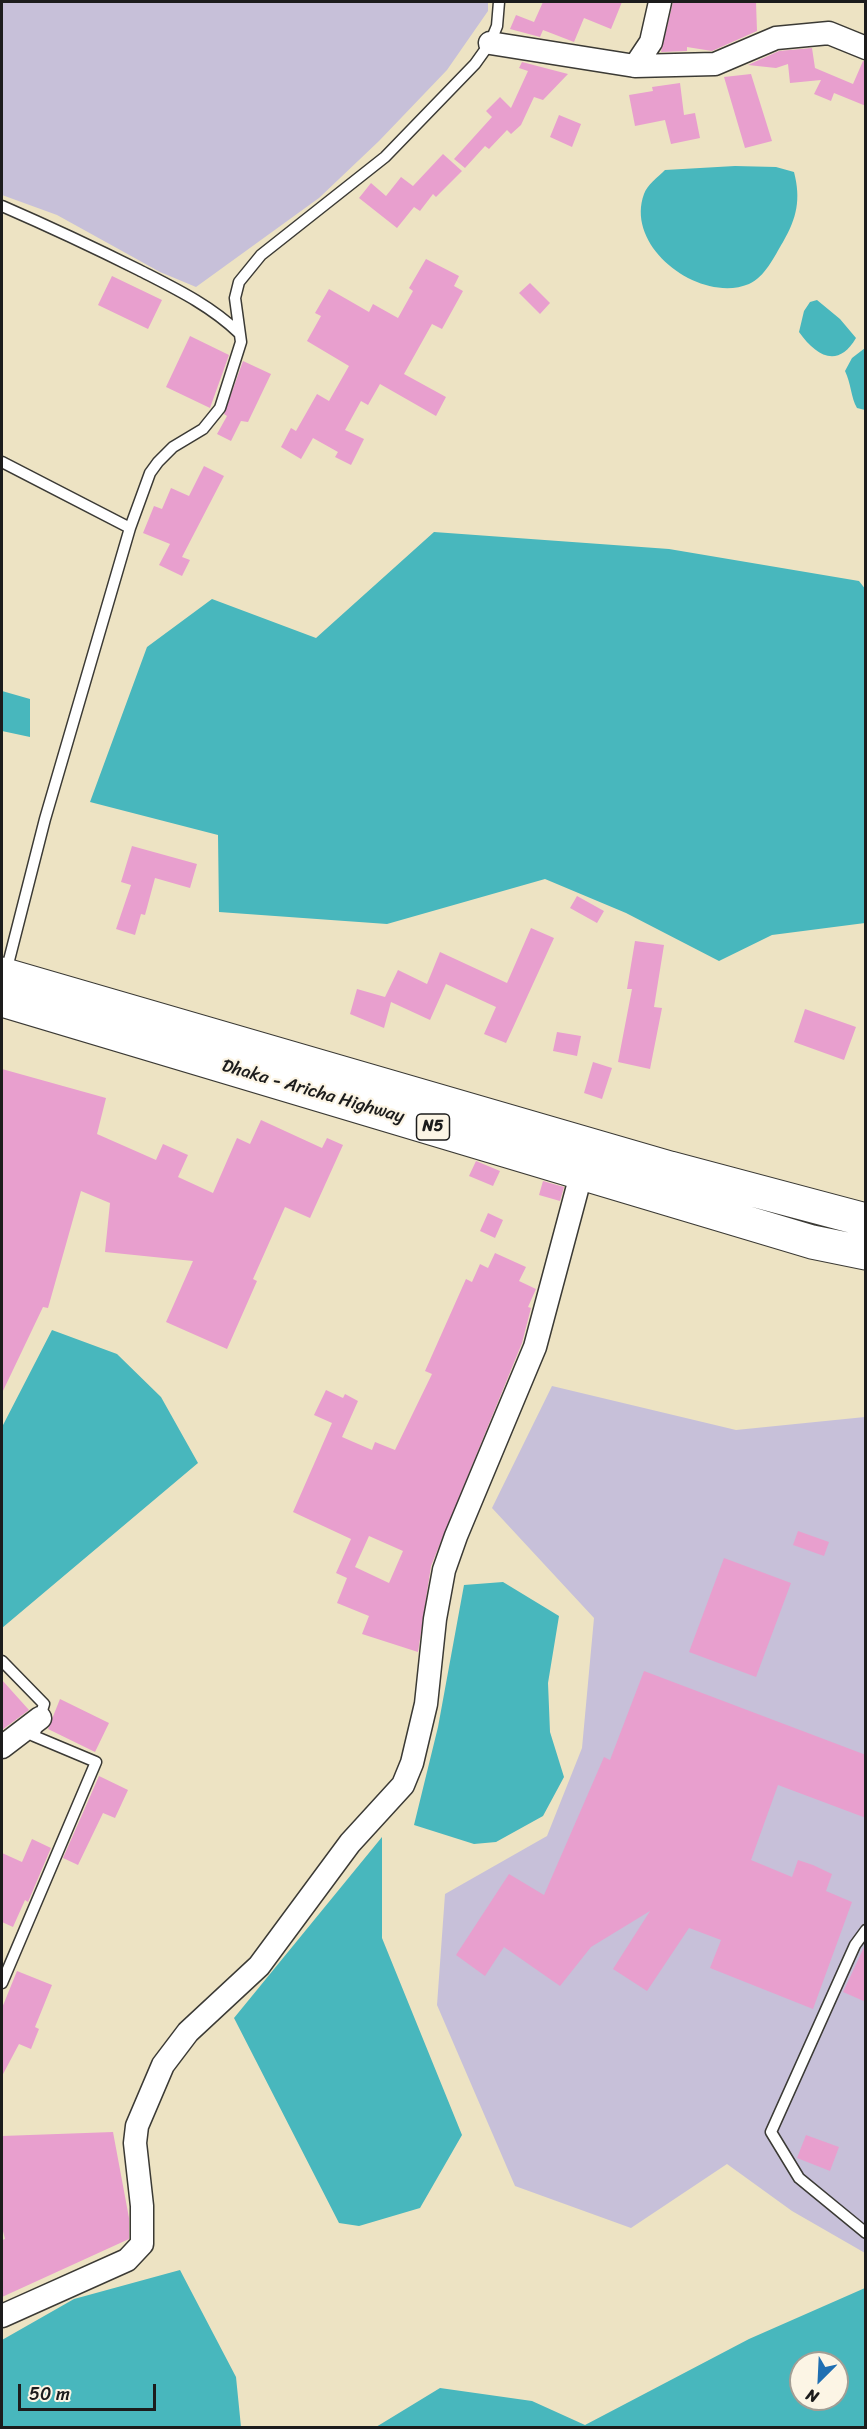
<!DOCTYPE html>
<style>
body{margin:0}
#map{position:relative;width:867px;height:2429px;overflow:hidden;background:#ede3c3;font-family:Sriracha,sans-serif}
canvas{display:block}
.frame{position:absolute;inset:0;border:3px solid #1c1c1c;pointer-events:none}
.north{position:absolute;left:789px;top:2351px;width:60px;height:60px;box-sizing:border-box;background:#fcf5e5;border:2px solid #a29e95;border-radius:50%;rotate:204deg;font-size:16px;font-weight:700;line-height:24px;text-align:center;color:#1c1c1c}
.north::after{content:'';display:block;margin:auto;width:21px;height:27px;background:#1f6fb2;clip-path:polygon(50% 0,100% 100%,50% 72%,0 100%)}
.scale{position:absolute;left:18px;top:2384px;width:138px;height:27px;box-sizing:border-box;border:3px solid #1c1c1c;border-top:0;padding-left:8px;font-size:18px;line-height:21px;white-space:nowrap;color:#1c1c1c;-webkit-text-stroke:4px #fcf5e5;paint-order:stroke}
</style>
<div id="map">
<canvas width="867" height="2429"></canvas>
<div class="frame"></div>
<div class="north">N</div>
<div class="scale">50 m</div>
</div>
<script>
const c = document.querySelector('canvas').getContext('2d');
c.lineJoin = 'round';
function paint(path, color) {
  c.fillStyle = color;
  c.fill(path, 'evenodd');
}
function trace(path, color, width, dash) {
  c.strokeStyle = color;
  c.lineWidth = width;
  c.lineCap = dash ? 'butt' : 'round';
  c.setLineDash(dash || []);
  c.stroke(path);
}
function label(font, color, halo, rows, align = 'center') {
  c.font = font + ' Sriracha,sans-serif';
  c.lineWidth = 4.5;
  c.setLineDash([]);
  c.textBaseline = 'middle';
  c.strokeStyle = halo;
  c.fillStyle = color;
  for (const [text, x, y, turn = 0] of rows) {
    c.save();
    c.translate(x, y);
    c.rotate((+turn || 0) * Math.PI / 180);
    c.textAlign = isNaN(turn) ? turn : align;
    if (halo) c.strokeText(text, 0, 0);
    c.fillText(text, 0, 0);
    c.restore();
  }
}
paint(new Path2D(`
 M2 2H488V11L447 70 379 141 319 198 196 287 160 272 57 215 2 195Z
 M552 1386 736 1430 865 1417V2253L792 2211 727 2164 631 2228 515 2186 437 2005 445 1894 547 1836 582 1748 594 1618 492 1508Z`), '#c7c0d9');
paint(new Path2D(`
 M735 166 776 167 794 172C801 199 797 218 783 242 774 257 765 277 749 284 701 304 624 248 644 194 647 185 658 177 665 170Z
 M817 300 840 319 856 338C838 369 816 356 799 332L804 311 810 302Z
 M865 348V410L857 408C851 398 851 383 845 371L852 358Z
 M434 532 669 549 859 581 866 590 865 923 772 935 719 961 626 913 545 879 387 924 219 912 218 835 90 802 147 647 212 599 316 638Z
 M2 691 30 699V737L2 731Z
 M52 1330 117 1354 161 1397 198 1463 2 1628V1427Z
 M503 1582 559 1616 548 1683 550 1732 564 1777 543 1816 496 1842 474 1844 414 1825 438 1727 464 1585Z
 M382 1837V1938L462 2135 420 2208 359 2226 339 2223 234 2018Z
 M180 2270 236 2377 241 2427H2V2340L74 2299Z
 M865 2288V2427H376L440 2388 532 2401 585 2425 749 2339ZM801 2363H837V2399H801Z`), '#48b7bd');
paint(new Path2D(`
 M543 2H622L611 29 584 18 574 42 543 30 540 37 510 29 516 15 534 22Z
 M673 2H756L757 31 712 51 687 47V51L661 52Z
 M812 48 815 68 853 84 863 61H866V106L834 93 831 101 814 94 821 80 790 83 788 64 776 68 748 65 779 51Z
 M522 62 568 74 543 100 534 97 521 125 511 134 507 130 489 149 485 146 465 168 454 159 492 117 486 111 500 97 511 108 528 71 519 68Z
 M751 74 772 141 745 148 724 77Z
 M680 83 684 115 695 113 700 138 671 144 665 120 635 126 629 95 653 91 652 87Z
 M559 115 581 124 572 147 550 137Z
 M443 154 462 171 436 197 433 194 420 211 414 207 397 228 359 198 371 183 386 196 401 177 413 186Z
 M426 259 459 276 454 286 463 291 442 329 432 324 404 374 446 397 436 416 380 384 368 405 361 401 345 430 364 439 351 465 335 457 338 452 313 438 301 459 281 447 291 428 296 431 317 394 329 401 349 366 307 341 321 316 315 313 329 289 369 312 373 304 398 318 413 291 409 288Z
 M112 276 162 300 148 329 98 305Z
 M530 283 550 303 540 314 519 293Z
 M190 336 229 355 210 408 166 387Z
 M243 361 271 374 248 422 241 421 231 441 217 434 227 416 224 414Z
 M204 466 224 476 182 557 190 560 182 576 159 565 170 544 143 533 154 506 162 509 171 488 189 496Z
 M132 846 197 864 190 888 155 878 145 915 141 914 135 935 116 929 131 885 121 882Z
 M577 896 604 911 597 923 570 908Z
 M531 928 554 938 506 1043 484 1034 496 1007 446 984 430 1020 391 1002 384 1028 350 1014 357 989 385 997 398 970 427 984 440 952 507 983Z
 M635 941 664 945 654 1007 662 1008 650 1069 618 1062 632 989H627Z
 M805 1009 856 1027 844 1060 794 1042Z
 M557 1032 581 1036 577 1056 553 1051Z
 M593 1062 612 1068 602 1099 584 1093Z
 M2 1069 106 1098 97 1134 156 1160 163 1144 188 1155 178 1177 213 1193 237 1138 250 1144 261 1120 322 1148 327 1138 343 1145 310 1218 285 1207 253 1279 257 1281 227 1349 166 1322 193 1261 105 1252 110 1203 81 1191 48 1308 43 1307 2 1393Z
 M476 1161 500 1171 493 1186 469 1176Z
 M543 1181 564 1187 560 1201 539 1195Z
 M488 1213 503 1220 495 1238 480 1231Z
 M495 1253 526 1267 519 1281 536 1289 528 1307 531 1308 522 1343 431 1566 418 1652 362 1634 369 1616 337 1603 347 1578 336 1573 351 1539 293 1512 332 1423 314 1415 326 1390 343 1398 345 1394 358 1401 342 1437 372 1450 375 1442 395 1450 432 1374 425 1371 466 1279 472 1282 480 1264 488 1268ZM369 1536 403 1551 389 1583 355 1567Z
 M798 1531 829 1542 824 1556 793 1545Z
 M724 1558 791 1583 756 1677 689 1652Z
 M644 1671 866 1755V1818L778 1785 751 1860 792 1877 798 1860 813 1865 832 1874 826 1891 852 1902 813 2009 710 1968 721 1940 689 1928 647 1991 613 1969 650 1911 591 1947 560 1986 504 1947 485 1976 456 1955 509 1874 544 1895 604 1757 610 1760Z
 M2 1680 29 1710 2 1730Z
 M60 1699 109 1723 95 1752 48 1729Z
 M99 1776 128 1790 115 1818 103 1813 78 1865 63 1858Z
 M32 1839 51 1848 28 1902 25 1900 13 1927 2 1922V1853L22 1862Z
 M866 1943V2002L843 1992Z
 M17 1971 52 1985 35 2027 39 2029 31 2049 19 2044 2 2076V2008Z
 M113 2132 129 2218V2239L2 2297V2240L5 2239 2 2227V2136Z
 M806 2135 839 2147 830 2171 797 2158Z`), '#e89fce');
const service = new Path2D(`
 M2 206C48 226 93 247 139 270 174 288 210 305 239 333
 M2 462 130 528
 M6 972 45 819 130 528 150 473 158 462 173 447 203 429 220 408 241 342 235 298 239 282 261 255 385 157 475 64 490 43 497 26 499 2
 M2 1661 44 1704 34 1736 96 1762 2 1983
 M866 1930 855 1945 771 2132 799 2178 866 2233`);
const minor = new Path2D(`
 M490 43 635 66 715 64 776 38 829 33 866 48
 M635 66 651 42 660 2
 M2 1747 40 1718
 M2 2316 127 2260 142 2244V2206L135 2143 137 2126 163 2065 188 2032 259 1966 350 1843 403 1785 412 1763 426 1704 435 1619 444 1570 456 1536 535 1347 582 1171`);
const trunk = new Path2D(`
 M2 974 670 1168 866 1220
 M2 1000 812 1242 866 1253`);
trace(service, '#3b3a35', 13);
trace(minor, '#3b3a35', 25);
trace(trunk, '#3b3a35', 35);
trace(service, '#fff', 10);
trace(minor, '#fff', 22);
trace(trunk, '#fff', 33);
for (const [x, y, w] of [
 [433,1127,33]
]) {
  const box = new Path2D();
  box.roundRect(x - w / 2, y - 13, w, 26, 4.5);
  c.fillStyle = '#fcf5e5';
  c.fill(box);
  trace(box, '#1c1c1c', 1.5);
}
label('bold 16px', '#1c1c1c', null, [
 ["N5",433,1127]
]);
label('18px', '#1c1c1c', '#fcf5e5', [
 ["Dhaka - Aricha Highway",313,1092,16]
]);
</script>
